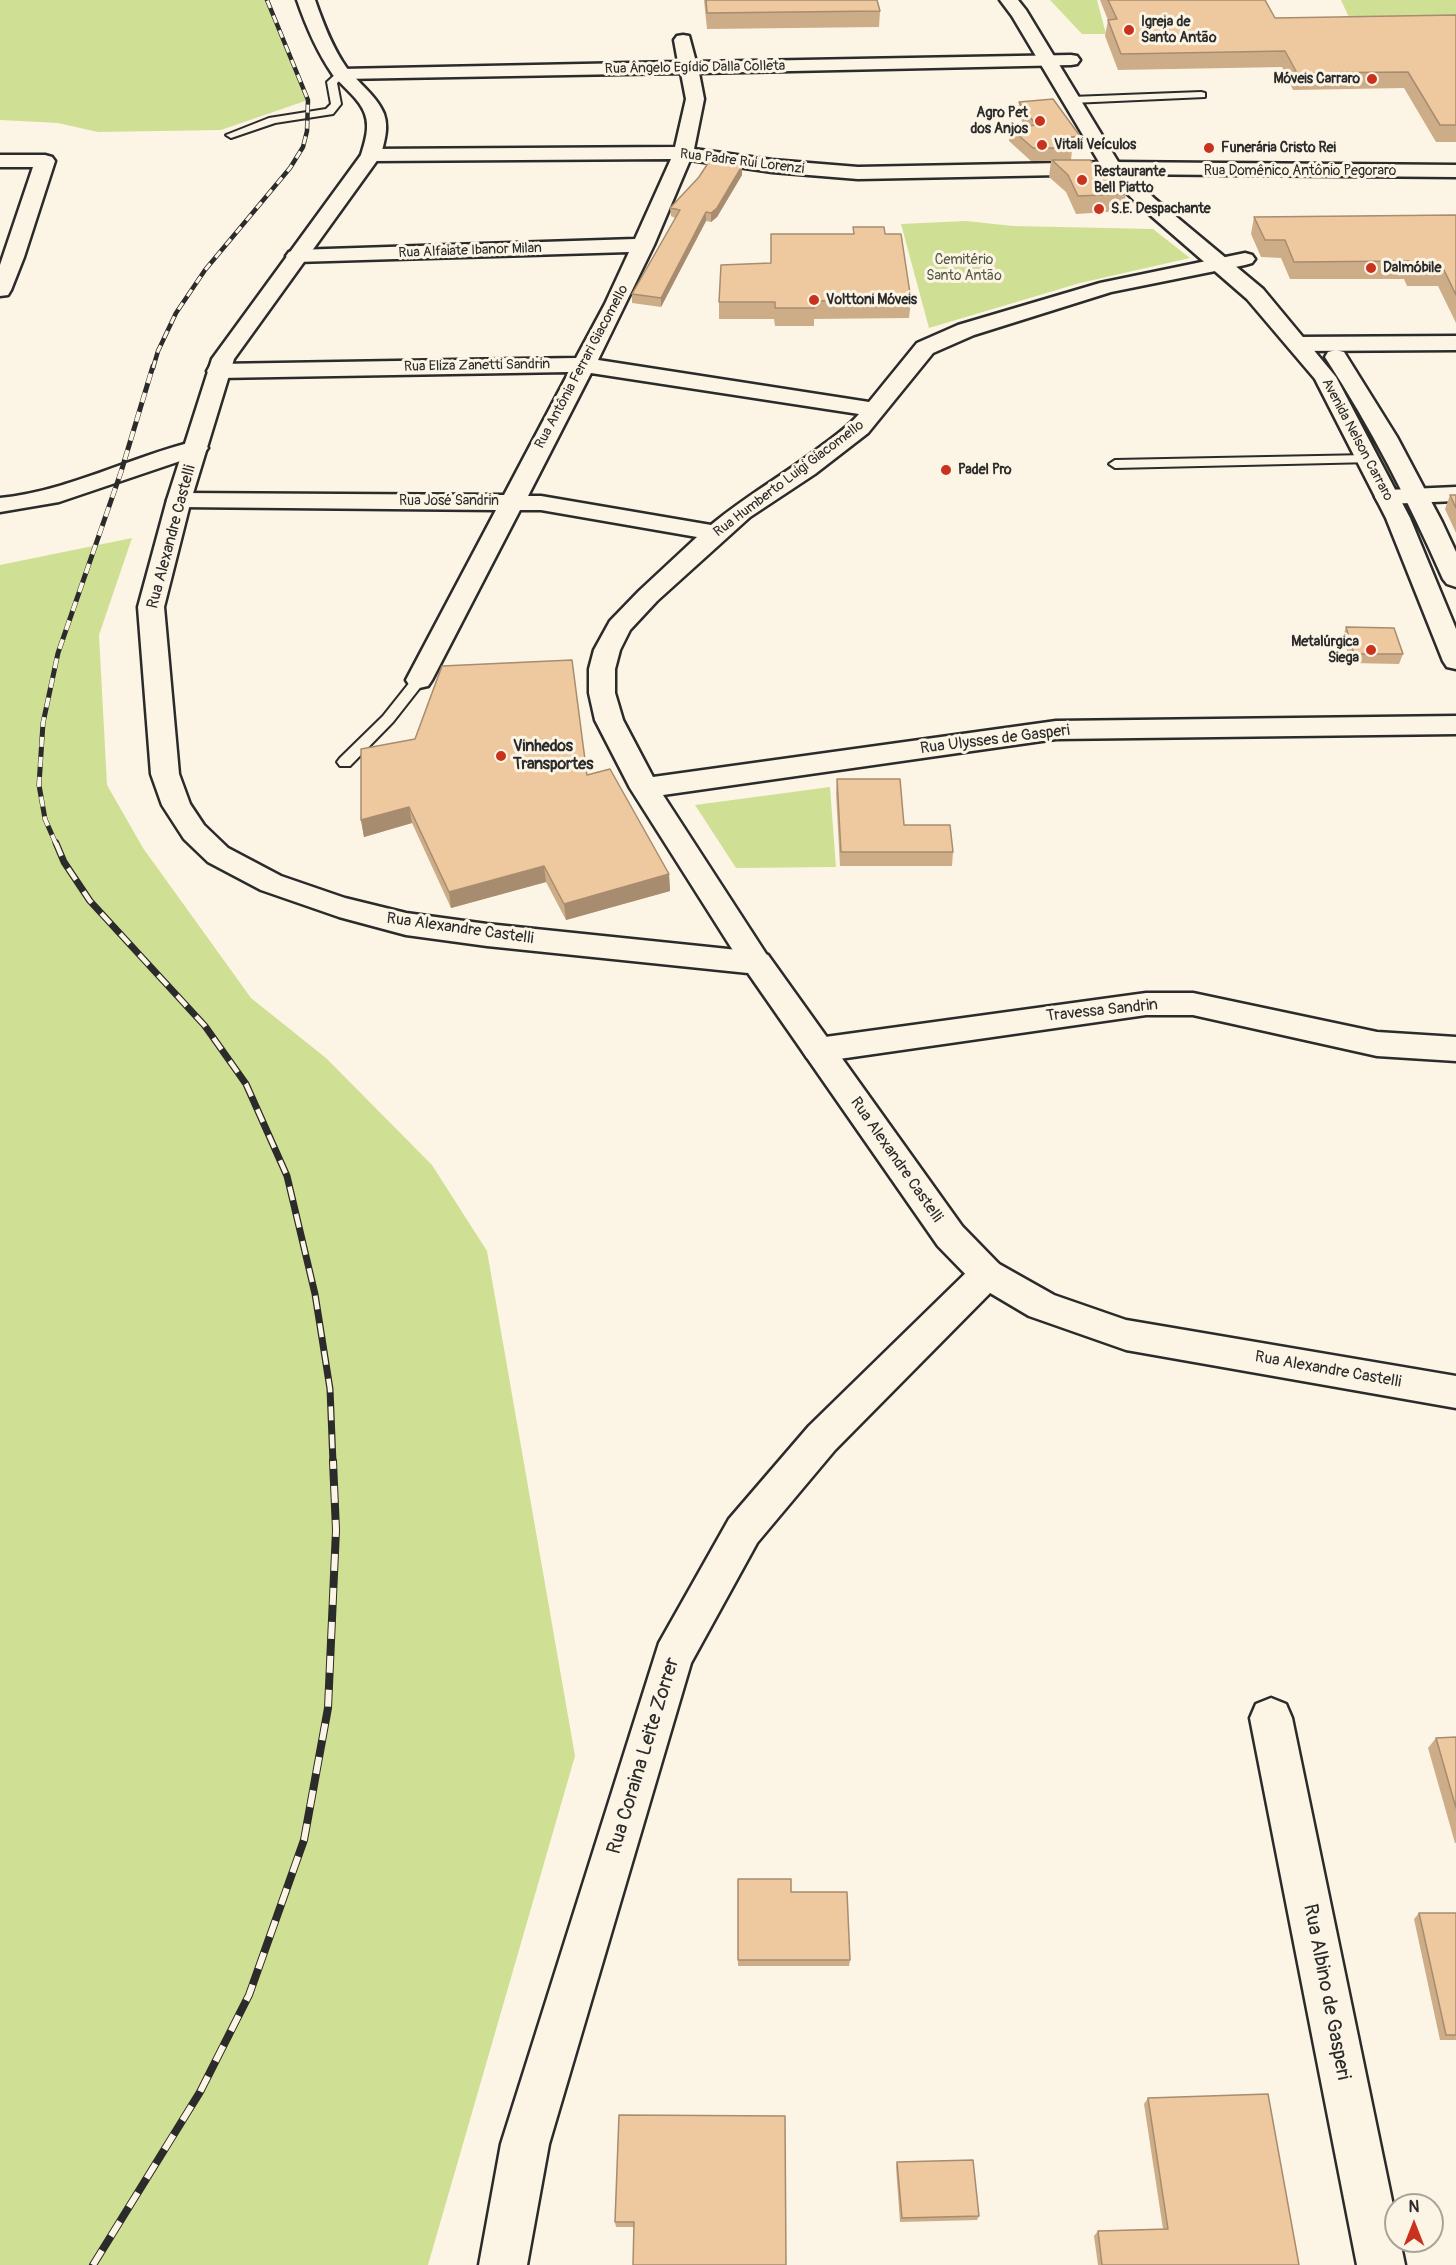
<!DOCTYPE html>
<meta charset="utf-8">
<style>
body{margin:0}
#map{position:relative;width:1456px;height:2265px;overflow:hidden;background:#fcf5e5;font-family:Pangolin,sans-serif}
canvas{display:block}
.north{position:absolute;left:1384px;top:2193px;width:60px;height:60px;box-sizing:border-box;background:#fcf5e5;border:2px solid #a8a49b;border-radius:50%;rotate:0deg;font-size:16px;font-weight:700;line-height:24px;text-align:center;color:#2b2b2b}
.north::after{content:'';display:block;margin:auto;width:21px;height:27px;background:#c8321e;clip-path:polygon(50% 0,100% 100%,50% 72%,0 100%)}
</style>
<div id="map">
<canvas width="1456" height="2265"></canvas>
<div class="north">N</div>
</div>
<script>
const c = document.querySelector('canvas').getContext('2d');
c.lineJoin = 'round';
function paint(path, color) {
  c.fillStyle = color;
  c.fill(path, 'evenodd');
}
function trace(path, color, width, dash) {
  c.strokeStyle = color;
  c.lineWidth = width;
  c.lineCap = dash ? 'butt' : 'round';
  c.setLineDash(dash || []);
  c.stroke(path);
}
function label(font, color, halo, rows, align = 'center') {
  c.font = font + ' Pangolin,sans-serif';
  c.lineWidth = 6;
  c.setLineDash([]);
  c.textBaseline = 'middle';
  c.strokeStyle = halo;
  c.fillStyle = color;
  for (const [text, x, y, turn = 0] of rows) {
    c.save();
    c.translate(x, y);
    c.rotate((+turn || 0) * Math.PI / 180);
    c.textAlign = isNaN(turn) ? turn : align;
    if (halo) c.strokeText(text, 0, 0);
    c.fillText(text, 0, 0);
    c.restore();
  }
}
paint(new Path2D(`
 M0 0H267L308 100 221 130 98 132 58 123 0 120Z
 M1050 0H1097L1106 34H1082Z
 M1341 0H1456V24H1352Z
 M966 221 1013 226 1153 229 1190 258 1080 283 929 328 901 224Z
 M132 538 99 635 107 785 143 848 251 998 326 1058 432 1165 487 1251 575 1756 428 2265H0V565Z
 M830 787 836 867 736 868 695 805Z`), '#cfe094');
const service = new Path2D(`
 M338 72 347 74 337 83 341 104 333 114 275 123 231 138 226 135 269 118 326 109 331 104 327 82Z
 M1201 92 1205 93V97L1072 103 1067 100 1072 97Z
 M1368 455 1374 459 1373 462 1115 468 1109 464 1115 460Z
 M419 675 426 680 393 722 350 766H340L337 762 340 758 383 716 414 677Z`);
const minor = new Path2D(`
 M683 35 689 36 696 62 1071 55 1077 56 1080 60 1077 64 1071 65 699 73 704 99 694 149 772 160 858 167 1112 162 1456 165V177L1112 174 858 179 772 172 690 160 654 245 598 360 869 402 917 343 958 325 1100 283 1245 253 1252 255 1255 259 1252 263 1245 265 1111 292 974 335 933 353 868 433 815 474 750 517 657 601 630 630 620 650 615 669V693L623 720 653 777 1056 721 1456 716V734L1056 739 663 795 772 963 768 971 757 974 746 971 630 788 595 720 589 693V669L594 650 610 621 639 591 697 537 541 510H520L432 680 428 686 419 688 410 686 406 680 496 510 179 507 170 505 167 500 170 495 179 493 504 495 569 372 218 378 210 376 207 371 210 366 218 364 576 358 605 304 629 252 296 262 289 260 286 256 289 252 296 250 635 239 671 159 371 161 364 159 361 155 364 151 371 149 675 147 686 99 681 73 342 79 336 78 333 74 336 70 342 69 678 62 674 40 677 36ZM591 373 859 414C849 426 836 435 824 444 787 473 747 495 711 525L541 496H528Z
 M0 155H45L52 157 55 161 24 257 11 290 8 295 0 296V265L33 167H0Z
 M1456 336V350L1298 351 1290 349 1287 344 1290 339 1298 337Z
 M196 441 204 443 208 448 204 453 59 502 0 512V498C69 491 130 457 196 441Z
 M1456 487V501L1387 504 1378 502 1375 497 1378 492 1387 490Z
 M1146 993H1193L1377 1032 1456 1037V1061L1377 1056 1193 1015H1146L818 1062 807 1058 802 1050 807 1042 818 1038Z
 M987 1260 999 1264 1004 1274 999 1284 835 1450 757 1543 691 1663 549 2144 527 2265H479L501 2144 659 1643 729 1519 809 1426 975 1264Z
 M1271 1698 1286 1704 1292 1718 1396 2220V2241H1400L1405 2265H1357L1250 1718 1256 1704Z`);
const tertiary = new Path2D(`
 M297 0H315C323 23 332 47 346 67 358 83 377 96 384 114 389 128 384 142 381 155L234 359 191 500 164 607 179 774 190 804 204 825 228 848 281 876 345 898 406 913 487 924 757 952 768 955 962 1226 999 1264 1054 1295 1126 1320 1456 1376V1408L1126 1350 1029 1316 975 1284 938 1246 748 973 487 946 406 935 339 917 261 890 208 862 184 839 162 805 151 774 138 607 167 500 212 359 361 155C365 142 370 127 365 114 360 99 343 87 333 75 317 52 306 26 297 0Z`);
const secondary = new Path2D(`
 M1000 0H1018L1026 10 1120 165 1155 199 1263 289 1336 377 1410 518 1456 629V669L1447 667 1443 661 1386 518 1315 379 1247 299 1141 207 1105 172 1012 16Z
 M1336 350 1344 352 1397 437 1442 522 1456 552V587L1447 584 1443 579C1409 502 1371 427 1325 357L1328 352Z`);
trace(service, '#2b2b2b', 4);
trace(minor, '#2b2b2b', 5);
trace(tertiary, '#2b2b2b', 5);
trace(secondary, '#2b2b2b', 5);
paint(service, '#fcf5e5');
paint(minor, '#fcf5e5');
paint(tertiary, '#fcf5e5');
paint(secondary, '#fcf5e5');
const railFar3 = new Path2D(`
 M153 368 158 351 176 313 205 270 290 168 303 147 307 131 308 100 267 0`);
const railFar2 = new Path2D(`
 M56 844 45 819 39 785 43 723 58 653 121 472 153 366`);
const railFar1 = new Path2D(`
 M56 843 64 862 90 901 205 1026 246 1084 287 1176 315 1294 330 1389 333 1463`);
const rail = new Path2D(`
 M93 2265 200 2092 249 1995 304 1840 328 1708 336 1530 333 1461`);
trace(railFar3, '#2b2b2b', 4.5);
trace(railFar2, '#2b2b2b', 5);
trace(railFar1, '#2b2b2b', 7);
trace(rail, '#2b2b2b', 8);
trace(railFar3, '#fcf5e5', 3, [8]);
trace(railFar2, '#fcf5e5', 4, [10]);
trace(railFar1, '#fcf5e5', 4.5, [14]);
trace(rail, '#fcf5e5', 6, [17]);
paint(new Path2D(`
 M704 0H877L880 11 879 27 707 29Z
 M1100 0H1265L1275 18 1456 15V142H1436L1404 88 1293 90 1282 67 1118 70 1105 36 1108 20Z
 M1019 102 1079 149 1072 150 1071 160 1126 194 1123 211 1076 214 1066 192 1049 177 1051 161H1031L1009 141 1010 128 1026 127 1018 115Z
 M731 159V163L742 175 717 217 711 222 706 221 661 307 632 303V294L675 218 671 216 670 208Z
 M1456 215V323L1438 286H1407L1404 279H1290L1281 258 1261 257 1251 234 1254 217Z
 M853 227 885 234 911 300 909 318 814 319V326H775L774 319H719V302L771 263V234H853Z
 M1450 495H1456V533L1445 509Z
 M1346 627 1403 654 1399 664 1351 663 1343 637Z
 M361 749 587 775 669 874 670 891 566 920 546 882 451 908 412 823 364 837 361 820Z
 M837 779 904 825 953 852 952 866H840L836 793Z
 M1456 1737V1843H1455L1428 1748 1436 1738Z
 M738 1879 791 1892 850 1960 849 1966H738Z
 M1419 1913H1456V2040H1440L1414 1919Z
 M1148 2098 1299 2265H1098L1094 2236 1098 2231 1163 2229 1144 2104Z
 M619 2115 786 2265 634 2227H616L615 2222Z
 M897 2162 979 2216 977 2220 900 2222 896 2167Z`), '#cdac88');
paint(new Path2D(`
 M1080 136 1079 149 1072 150V148L1063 138Z
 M742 166V175L717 217 711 222V213Z
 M706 212V221L661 307V298Z
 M409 807 412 823 364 837 361 820Z
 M544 866 546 882 451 908 449 892Z
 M669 874 670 891 566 920 564 904Z`), '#a78c6f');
const building = new Path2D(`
 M706 0H877L880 11 707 13Z
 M1108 0H1265L1275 18 1456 15V125H1440L1408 72 1297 73 1285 51 1121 54 1108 20 1117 19Z
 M1053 99 1080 136 1063 138 1072 148H1033L1010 128 1036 125 1019 102Z
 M712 157 731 159 729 163 742 166 717 208 711 213 706 212 661 298 632 294 680 210 670 208 699 177Z
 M1052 160H1090L1126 194 1078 196 1068 175Z
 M1456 215V295L1443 268H1412L1409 261 1294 262 1285 240H1265L1254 217Z
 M853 227H884L885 234H901L911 300 814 301V308H775V302H719L721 265 771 263V234H854Z
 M1450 495H1456V508Z
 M1346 627 1394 628 1403 654H1354Z
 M572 660 587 775 610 769 669 874 564 904 544 866 449 892 409 807 361 820V749L415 739 442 666Z
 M837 779H900L904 825H950L953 852H841Z
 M1456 1737V1808L1436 1738Z
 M738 1879H791V1892H847L850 1960H738Z
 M1419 1913H1456V2035H1446Z
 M1268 2094 1299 2265H1102L1098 2231 1168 2229 1148 2098Z
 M619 2115 785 2116 786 2265H633L634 2222H615Z
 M973 2160 979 2216 902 2218 897 2162Z`);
paint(building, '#eec89e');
trace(building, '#a78c6f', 1.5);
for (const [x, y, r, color] of [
 [1129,30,6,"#c8321e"],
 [1372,79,6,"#c8321e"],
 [1040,121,6,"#c8321e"],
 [1042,145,6,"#c8321e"],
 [1209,148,6,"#c8321e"],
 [1082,180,6,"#c8321e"],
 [1099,209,6,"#c8321e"],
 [1371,268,6,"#c8321e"],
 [814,300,6,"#c8321e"],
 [946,470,6,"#c8321e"],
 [1371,650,6,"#c8321e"],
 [501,756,6,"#c8321e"]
]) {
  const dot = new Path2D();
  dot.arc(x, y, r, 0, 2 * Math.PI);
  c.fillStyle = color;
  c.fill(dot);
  trace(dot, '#fcf5e5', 2);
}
label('bold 14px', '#2b2b2b', '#fcf5e5', [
 ["Igreja de",1141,22],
 ["Santo Antão",1141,38],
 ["Móveis Carraro",1360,79,"right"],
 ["Agro Pet",1028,113,"right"],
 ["dos Anjos",1028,129,"right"],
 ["Vitali Veículos",1054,145],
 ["Funerária Cristo Rei",1221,148],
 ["Restaurante",1094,172],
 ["Bell Piatto",1094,188],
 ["S.E. Despachante",1111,209],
 ["Dalmóbile",1383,268],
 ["Volttoni Móveis",826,300],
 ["Padel Pro",958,470],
 ["Metalúrgica",1359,642,"right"],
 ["Siega",1359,658,"right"]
], 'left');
label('14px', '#2b2b2b', '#fcf5e5', [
 ["Rua Ângelo Egídio Dalla Colleta",695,68,-1],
 ["Rua Padre Rui Lorenzi",742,162,7],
 ["Rua Domênico Antônio Pegoraro",1300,171],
 ["Rua Alfaiate Ibanor Milan",470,251,-2],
 ["Rua Eliza Zanetti Sandrin",477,366,-1],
 ["Rua Antônia Ferrari Giacomello",582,367,-62],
 ["Avenida Nelson Carraro",1357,440,62],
 ["Rua Humberto Luigi Giacomello",789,479,-37],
 ["Rua José Sandrin",449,501]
]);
label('14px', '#545845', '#fcf5e5', [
 ["Cemitério",964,260],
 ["Santo Antão",964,276]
]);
label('16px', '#2b2b2b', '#fcf5e5', [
 ["Rua Alexandre Castelli",172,537,-75],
 ["Rua Ulysses de Gasperi",995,740,-7],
 ["Rua Alexandre Castelli",460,929,8],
 ["Travessa Sandrin",1102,1011,-6],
 ["Rua Alexandre Castelli",896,1160,55],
 ["Rua Alexandre Castelli",1328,1370,10]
]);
label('bold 16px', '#2b2b2b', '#fcf5e5', [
 ["Vinhedos",513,747],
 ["Transportes",513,765]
], 'left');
label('20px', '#2b2b2b', '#fcf5e5', [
 ["Rua Coraina Leite Zorrer",644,1756,-73],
 ["Rua Albino de Gasperi",1326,1992,79]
]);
</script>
